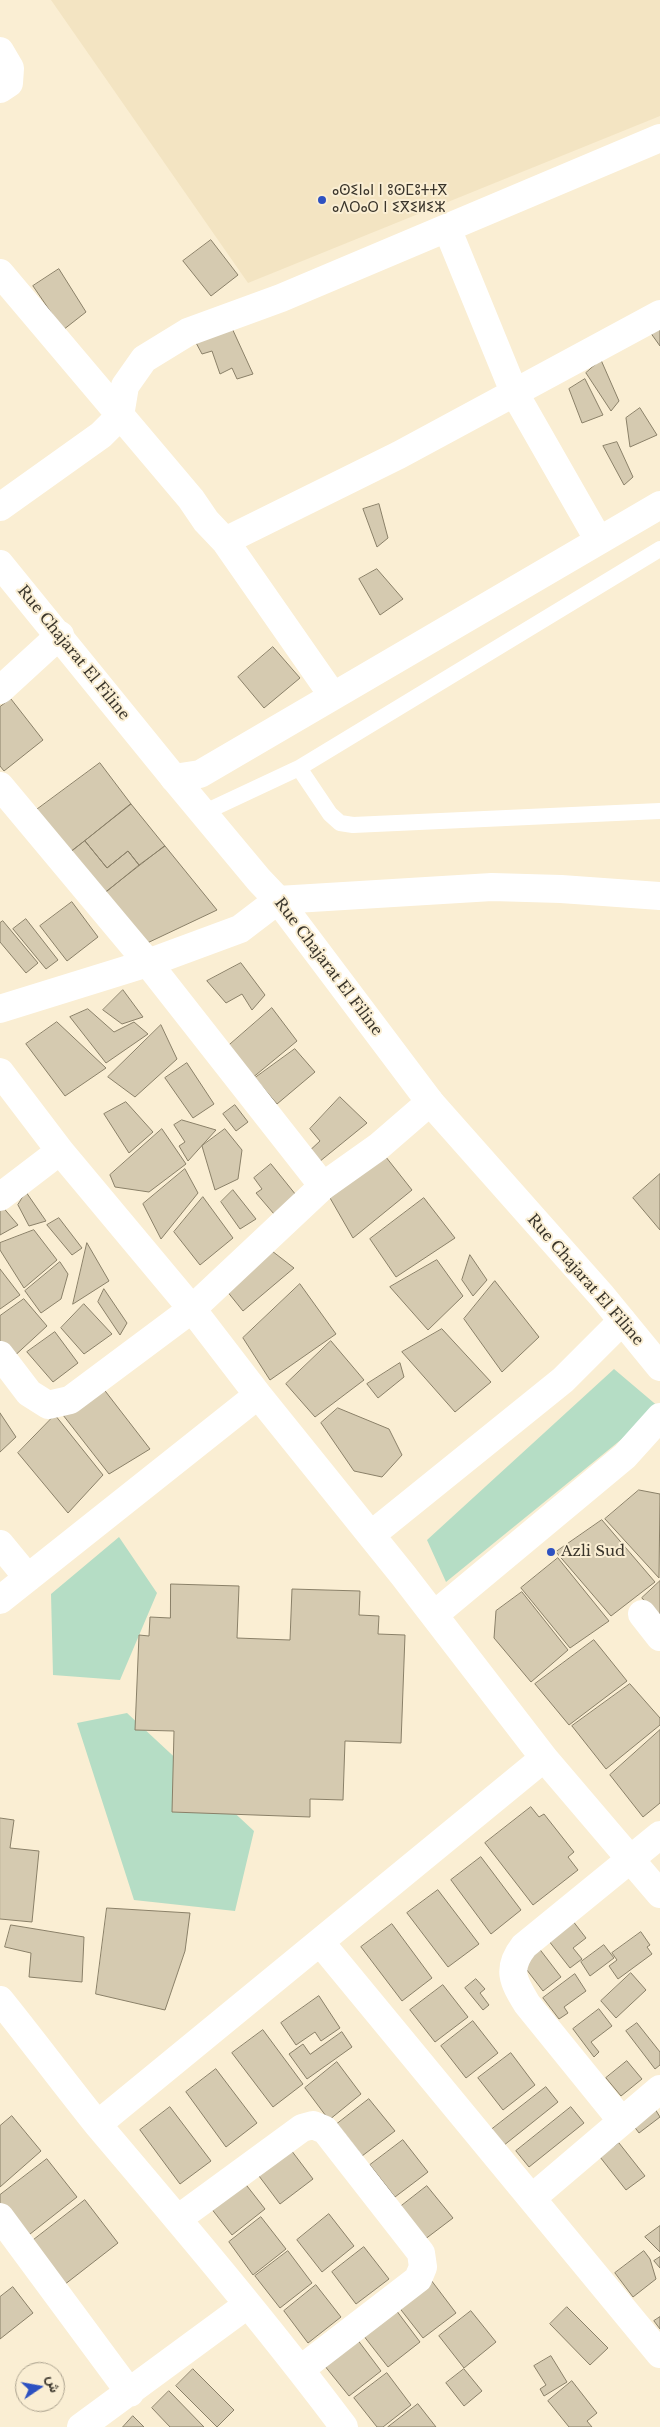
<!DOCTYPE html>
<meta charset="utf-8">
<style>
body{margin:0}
#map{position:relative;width:660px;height:2427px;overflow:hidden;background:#faeed3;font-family:"Libre Baskerville",Vazirmatn,serif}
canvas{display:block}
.north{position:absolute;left:15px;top:2362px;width:50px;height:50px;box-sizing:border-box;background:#faeed3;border:1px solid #ada490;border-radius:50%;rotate:78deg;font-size:14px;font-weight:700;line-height:20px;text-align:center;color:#3a352b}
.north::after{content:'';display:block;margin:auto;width:18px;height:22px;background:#2d51c1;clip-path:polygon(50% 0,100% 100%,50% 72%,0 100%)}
</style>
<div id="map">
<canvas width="660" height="2427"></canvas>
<div class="north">ش</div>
</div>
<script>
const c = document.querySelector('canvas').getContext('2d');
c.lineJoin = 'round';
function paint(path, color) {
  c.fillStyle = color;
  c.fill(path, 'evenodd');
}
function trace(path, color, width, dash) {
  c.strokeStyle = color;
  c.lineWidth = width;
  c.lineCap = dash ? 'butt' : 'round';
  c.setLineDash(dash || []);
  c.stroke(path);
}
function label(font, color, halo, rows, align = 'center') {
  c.font = font + ' "Libre Baskerville","Noto Sans Tifinagh",serif';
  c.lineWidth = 4;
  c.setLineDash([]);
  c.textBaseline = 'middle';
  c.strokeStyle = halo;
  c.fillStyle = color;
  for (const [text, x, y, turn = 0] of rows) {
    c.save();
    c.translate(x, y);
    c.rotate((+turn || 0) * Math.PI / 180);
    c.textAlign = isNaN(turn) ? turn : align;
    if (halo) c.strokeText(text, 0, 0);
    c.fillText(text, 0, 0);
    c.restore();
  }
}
paint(new Path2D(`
 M51 0H660V116L248 283Z`), '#f3e4c2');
paint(new Path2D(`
 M614 1369 660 1408 446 1582 427 1540Z
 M119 1537 157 1593 120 1680 53 1675 51 1594Z
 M127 1713 254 1831 235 1911 134 1900 77 1723Z`), '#b5ddc5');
const building = new Path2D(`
 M211 240 238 275 211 296 183 261Z
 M59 269 86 312 63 330 33 286Z
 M231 326 253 374 237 379 232 368 220 374 212 351 202 354 194 339Z
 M660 327V346L650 332Z
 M601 360 619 401 611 411 586 373Z
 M585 379 603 415 582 423 569 389Z
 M640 408 657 435 630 447 626 418Z
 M617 442 633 477 624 485 603 446Z
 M379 504 388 538 377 547 363 509Z
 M377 569 403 599 380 615 359 579Z
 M273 647 300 678 264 708 238 677Z
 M11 699 43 740 4 771 0 766V707Z
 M100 763 131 804 68 854 35 811Z
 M131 804 165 846 139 865 128 851 107 868 85 841Z
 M85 841 107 868 128 851 139 865 101 896 68 854Z
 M165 846 217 910 143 945 101 896Z
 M72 902 98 937 67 961 40 926Z
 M26 919 58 960 46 969 13 929Z
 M3 921 38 963 26 973 0 942V923Z
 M241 963 265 995 252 1010 242 994 226 1003 207 981Z
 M123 990 143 1017 122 1024 103 1010Z
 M272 1008 297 1041 251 1079 226 1048Z
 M88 1009 114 1032 134 1022 148 1034 106 1063 70 1017Z
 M57 1022 106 1068 65 1096 26 1044Z
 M161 1025 177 1059 135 1097 108 1077Z
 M295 1049 315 1072 277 1104 255 1078Z
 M187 1063 214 1104 193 1118 165 1078Z
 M340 1097 367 1123 319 1162 306 1154 320 1141 310 1129Z
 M126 1102 153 1132 129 1153 104 1114Z
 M235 1105 248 1122 236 1131 223 1114Z
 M182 1120 216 1130 188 1161 179 1146 185 1142 174 1125Z
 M162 1129 186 1164 149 1192 115 1187 110 1175Z
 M225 1129 242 1150 238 1179 215 1190 202 1146Z
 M378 1147 412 1190 353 1238 326 1191Z
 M271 1164 296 1195 274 1214 256 1193 262 1189 254 1178Z
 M185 1169 198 1193 161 1239 143 1204Z
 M660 1174V1230L633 1198Z
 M233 1190 256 1219 240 1229 221 1202Z
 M26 1192 46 1221 29 1226 18 1205Z
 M203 1197 233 1238 200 1265 174 1232Z
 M424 1198 455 1238 396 1277 370 1239Z
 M1 1205 18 1225 0 1235V1206Z
 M59 1218 82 1248 72 1255 47 1225Z
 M34 1230 57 1260 24 1288 0 1250V1243Z
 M87 1243 109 1281 73 1304Z
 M272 1251 294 1268 243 1311 222 1285Z
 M470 1255 487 1280 473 1296 462 1280Z
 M437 1260 463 1296 428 1330 390 1287Z
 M60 1262 68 1274 61 1299 41 1313 25 1291Z
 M0 1269 20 1295 0 1309Z
 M495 1281 539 1337 502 1372 464 1319Z
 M300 1284 336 1334 270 1380 243 1338Z
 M104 1289 127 1323 120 1335 98 1302Z
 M24 1299 47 1326 10 1360 0 1347V1316Z
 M84 1304 112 1334 84 1354 61 1328Z
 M442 1329 491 1382 455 1412 402 1352Z
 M55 1332 78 1363 53 1382 27 1352Z
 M331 1341 364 1380 315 1417 286 1384Z
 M400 1363 404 1377 378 1398 367 1384Z
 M99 1383 150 1449 109 1474 63 1415Z
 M338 1408 389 1429 402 1455 382 1477 354 1471 321 1423Z
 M0 1413 16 1437 0 1452Z
 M55 1415 103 1475 68 1513 18 1453Z
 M639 1490 660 1494 659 1578 605 1519Z
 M602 1520 655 1582 611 1616 556 1552Z
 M558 1558 609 1621 570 1648 521 1588Z
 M660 1581V1619L642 1598Z
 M171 1584 239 1586 237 1638 290 1640 292 1589 360 1591 359 1615 379 1616 378 1634 405 1635 401 1743 345 1741 343 1800 310 1799V1817L172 1812 174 1731 135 1730 139 1635 149 1636 150 1617 170 1618Z
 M522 1592 568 1650 531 1682 494 1638 496 1611Z
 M594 1640 627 1681 569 1725 535 1684Z
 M630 1684 660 1718V1725L606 1769 572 1726Z
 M660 1730V1803L643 1817 610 1775Z
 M531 1807 539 1817 544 1814 574 1852 568 1857 578 1870 533 1905 485 1843Z
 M0 1818 14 1820 10 1848 39 1851 32 1922 0 1919Z
 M481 1857 521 1910 491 1934 451 1880Z
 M438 1890 479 1944 448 1967 407 1913Z
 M107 1908 190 1913 185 1951 165 2010 96 1994Z
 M569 1916 586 1938 573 1948 582 1959 570 1968 545 1936Z
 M392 1924 432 1978 402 2001 361 1947Z
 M11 1925 84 1937 82 1982 29 1977 31 1953 5 1947Z
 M641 1932 650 1945 647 1947 652 1954 618 1979 609 1966 617 1960 612 1953Z
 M604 1945 614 1958 590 1976 581 1962Z
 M538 1947 561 1977 543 1991 520 1961Z
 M631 1973 646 1990 616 2018 601 2001Z
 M575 1974 586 1991 564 2007 568 2013 559 2019 543 1998Z
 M476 1979 485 1989 480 1993 489 2005 483 2010 465 1988Z
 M443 1985 468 2017 435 2042 410 2010Z
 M319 1996 340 2028 321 2041 315 2032 296 2045 281 2023Z
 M599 2009 612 2026 591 2042 599 2052 594 2057 573 2029Z
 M473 2021 498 2053 466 2078 441 2046Z
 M637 2023 660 2052V2065L655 2069 626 2031Z
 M263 2030 303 2084 273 2107 232 2053Z
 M342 2032 352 2047 307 2079 289 2054 303 2044 310 2054Z
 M511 2053 535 2085 503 2110 478 2078Z
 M627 2061 642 2079 621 2096 606 2078Z
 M337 2062 361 2094 329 2120 305 2088Z
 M216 2069 257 2123 226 2147 186 2092Z
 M546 2087 558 2102 503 2146 491 2130Z
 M369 2099 395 2131 362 2156 337 2124Z
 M652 2104 660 2117 639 2133 630 2121Z
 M170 2107 211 2161 180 2184 140 2130Z
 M571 2107 584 2123 529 2167 516 2151Z
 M12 2116 41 2151 0 2187V2126Z
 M403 2140 428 2172 395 2197 370 2165Z
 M619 2143 645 2176 626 2190 600 2157Z
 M288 2146 313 2179 280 2204 256 2172Z
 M47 2159 77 2197 25 2238 0 2206V2195Z
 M240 2177 265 2209 232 2235 207 2203Z
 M427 2186 453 2218 420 2243 395 2211Z
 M85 2200 118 2243 64 2285 31 2242Z
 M329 2214 354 2246 322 2272 297 2240Z
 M261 2217 286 2249 253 2275 229 2242Z
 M660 2226V2252L645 2237Z
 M364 2247 389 2279 356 2304 332 2272Z
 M288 2251 312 2283 280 2308 255 2276Z
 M644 2251 650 2259 656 2279 633 2297 615 2273Z
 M660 2257V2268L654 2261Z
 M431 2280 456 2313 423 2338 398 2306Z
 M316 2285 341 2317 308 2343 284 2311Z
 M13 2287 33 2313 0 2339V2297Z
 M567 2307 608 2348 590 2365 550 2324Z
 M396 2310 420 2342 388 2367 363 2335Z
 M471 2311 496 2342 464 2368 439 2336Z
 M660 2317V2329L654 2321Z
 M357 2339 381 2371 349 2396 324 2365Z
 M551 2356 567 2382 544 2396 540 2389 546 2385 534 2366Z
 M193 2369 234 2410 217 2427 176 2386Z
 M464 2369 482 2391 464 2406 446 2383Z
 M387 2373 411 2405 383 2427H377L354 2398Z
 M572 2381 597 2413 587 2421 592 2427H569L548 2401Z
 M169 2391 204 2427H170L152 2408Z
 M418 2404 436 2427H388Z
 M133 2416 144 2427H123Z`);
paint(building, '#d5cab0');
trace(building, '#8a8068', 1);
trace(new Path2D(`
 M299 768 330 814 340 823 353 825 660 811
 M203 813 299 768 660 549`), '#fff', 16);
trace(new Path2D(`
 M0 51 10 68 9 83 0 89
 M447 228 514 392 598 539
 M0 273 191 499 206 521 225 541 399 455 660 314
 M0 507 101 435 120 416 125 386 144 359 188 332 281 298 660 138
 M225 541 333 696
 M0 690 60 635
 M174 778 200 774 660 505
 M0 786 148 963 323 1186
 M0 1009 148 963 240 929 278 900 492 887 561 889 660 896
 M0 1072 60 1151 192 1309 258 1395 403 1575 544 1758 660 1894
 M0 1197 60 1151
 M0 1355 29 1393 48 1405 70 1400 192 1309 323 1186 378 1147 430 1102
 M371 1535 563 1380 622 1321
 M0 1544 28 1578
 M0 1600 258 1395
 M642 1614 660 1637
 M434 1615 625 1456 660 1417
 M320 1942 660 2354
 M0 2000C33 2041 65 2084 98 2125 182 2224 266 2323 344 2427
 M621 2120 527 2004C513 1981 506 1969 524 1946L660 1835
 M98 2124 544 1758
 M532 2198 660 2089
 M0 2217 130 2393
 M179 2218 302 2128 313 2125 325 2130 421 2253 423 2267 418 2279 301 2369
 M81 2427 247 2305`), '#fff', 28);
trace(new Path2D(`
 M0 564 174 778 259 880 278 900 430 1102 602 1296 660 1367`), '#fff', 28);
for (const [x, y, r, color] of [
 [322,200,5,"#2d51c1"],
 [551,1552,5,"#2d51c1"]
]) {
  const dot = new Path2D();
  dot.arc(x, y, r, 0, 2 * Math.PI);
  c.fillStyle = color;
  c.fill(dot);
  trace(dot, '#faeed3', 2);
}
label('15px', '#3a352b', '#faeed3', [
 ["ⴰⵙⵉⵏⴰⵏ ⵏ ⵓⵙⵎⵓⵜⵜⴳ",332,191],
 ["ⴰⴷⵔⴰⵔ ⵏ ⵉⴳⵉⵍⵉⵣ",332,208],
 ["Azli Sud",561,1552]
], 'left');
label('15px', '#3a352b', '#faeed3', [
 ["Rue Chajarat El Filine",73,653,51],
 ["Rue Chajarat El Filine",328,967,53],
 ["Rue Chajarat El Filine",585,1280,49]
]);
</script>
